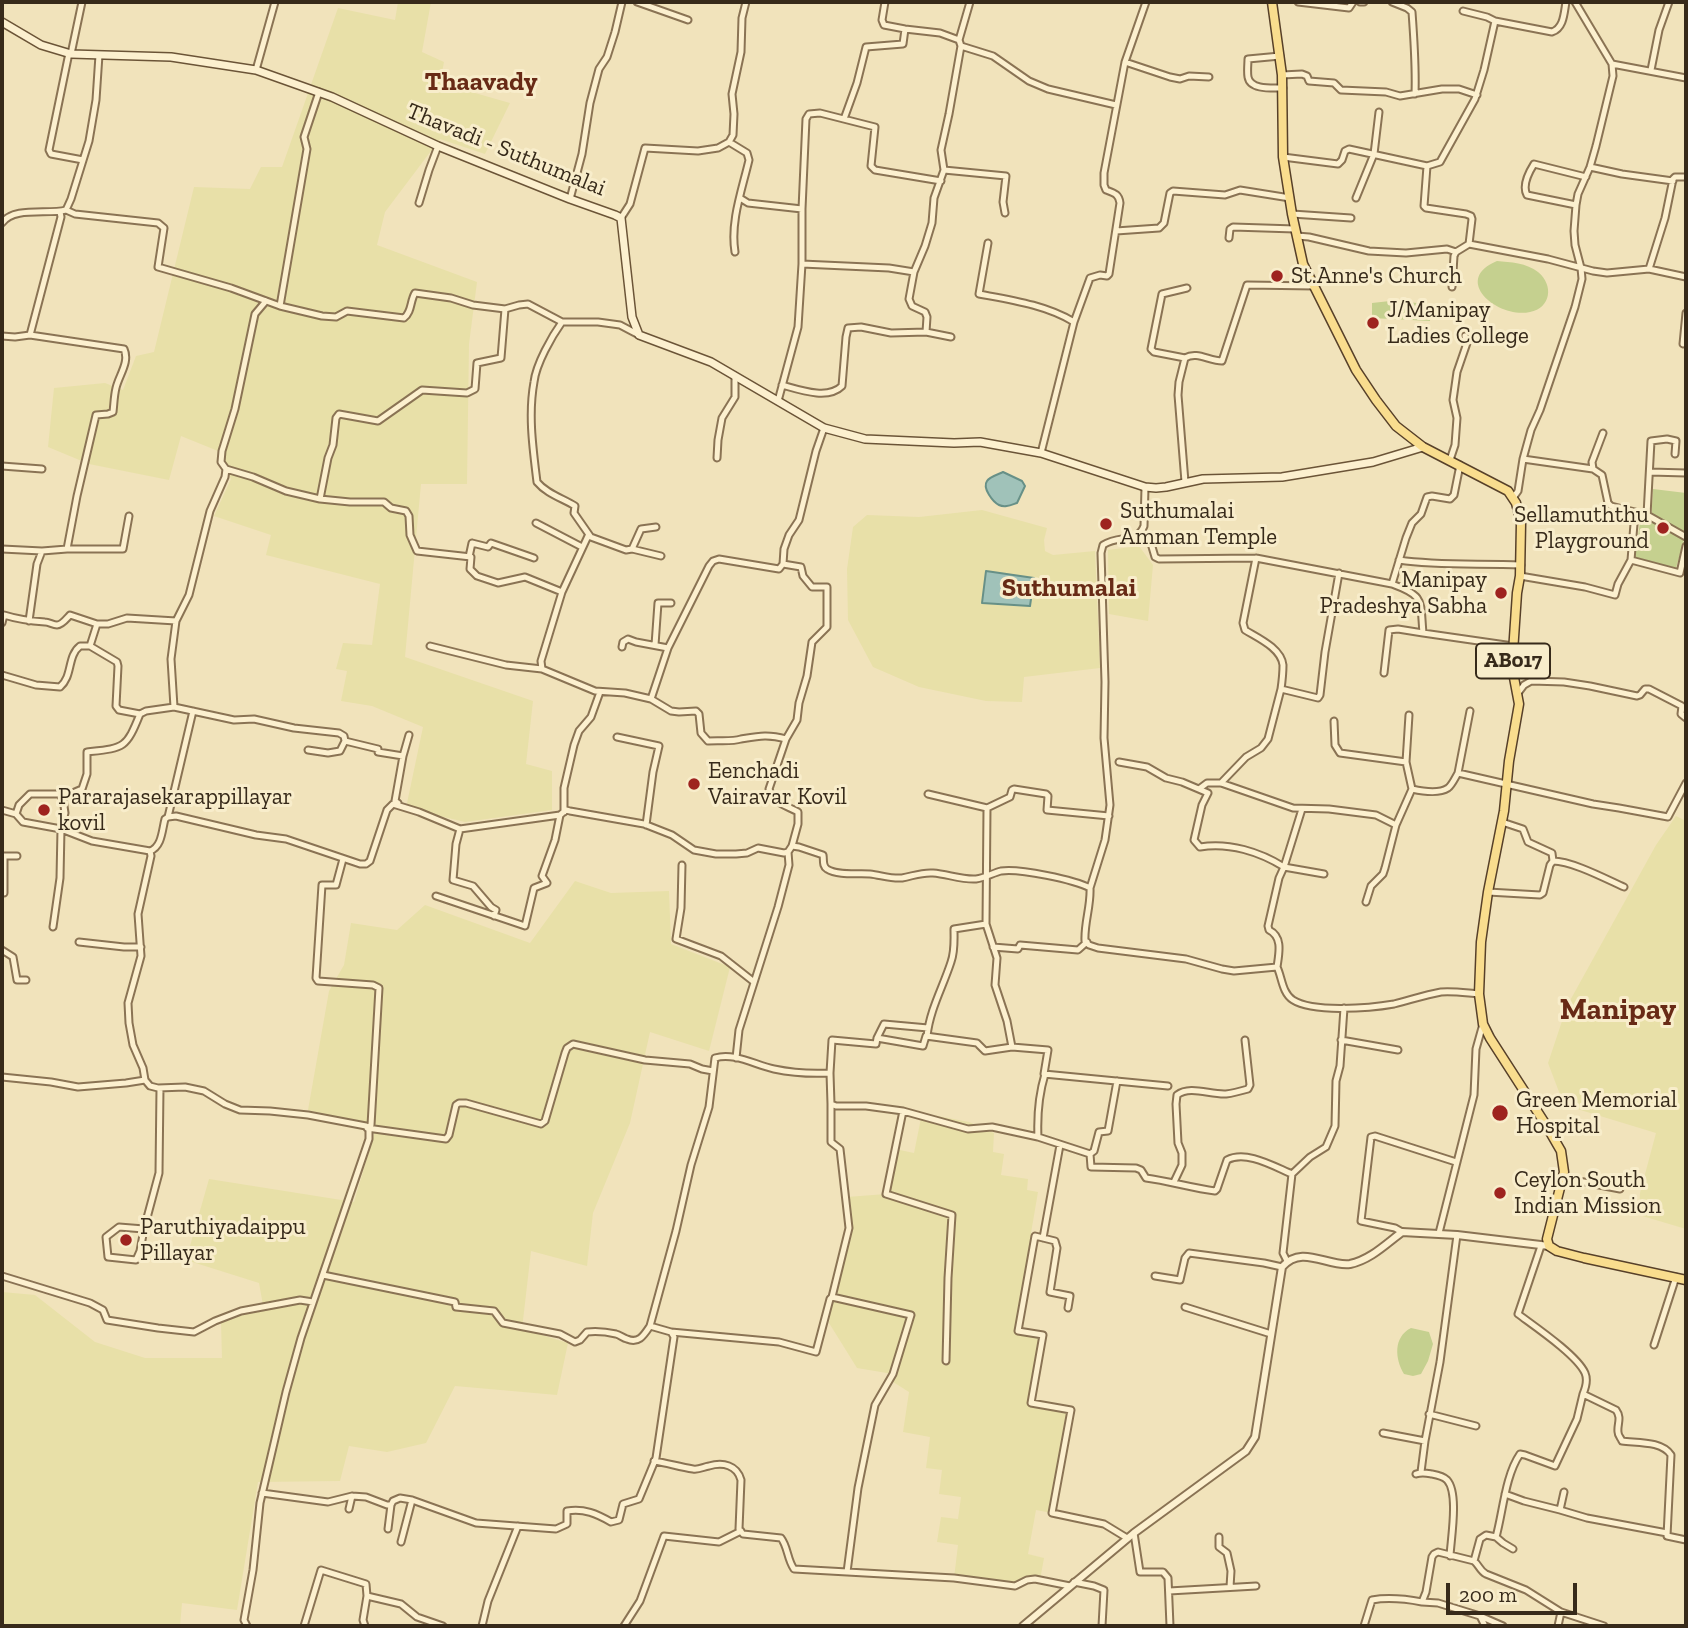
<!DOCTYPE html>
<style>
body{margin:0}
#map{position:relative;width:1688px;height:1628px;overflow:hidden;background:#f1e3bb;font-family:"Zilla Slab",serif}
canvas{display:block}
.frame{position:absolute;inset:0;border:4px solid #372a1a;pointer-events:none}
.scale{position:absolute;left:1446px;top:1583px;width:131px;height:32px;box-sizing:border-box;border:4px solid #372a1a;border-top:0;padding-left:9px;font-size:21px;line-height:24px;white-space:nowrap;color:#372a1a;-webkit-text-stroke:5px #f8edcb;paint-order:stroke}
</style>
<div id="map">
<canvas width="1688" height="1628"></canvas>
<div class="frame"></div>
<div class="scale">200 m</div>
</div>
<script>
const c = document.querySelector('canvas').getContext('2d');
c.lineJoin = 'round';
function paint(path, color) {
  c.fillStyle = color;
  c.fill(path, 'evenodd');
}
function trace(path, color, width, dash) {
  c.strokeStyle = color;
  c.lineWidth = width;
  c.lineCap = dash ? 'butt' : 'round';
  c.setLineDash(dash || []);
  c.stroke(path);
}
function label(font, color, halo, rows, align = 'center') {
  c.font = font + ' "Zilla Slab",serif';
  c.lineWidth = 6;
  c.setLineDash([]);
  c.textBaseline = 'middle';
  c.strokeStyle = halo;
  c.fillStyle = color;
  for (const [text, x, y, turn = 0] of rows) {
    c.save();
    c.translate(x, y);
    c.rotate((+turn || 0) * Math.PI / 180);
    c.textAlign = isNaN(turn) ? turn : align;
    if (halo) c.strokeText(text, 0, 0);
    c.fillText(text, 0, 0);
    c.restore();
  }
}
paint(new Path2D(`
 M398 2H431L422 52 444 62 440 83 510 103 485 154 440 139 385 212 377 245 477 282 469 344 467 484H421L405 657 533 701 526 764 552 771V810L465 822 406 808 423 727 372 706 341 701 347 671 336 669 343 643 372 645 380 584 266 555 271 535 214 516 231 479 218 451 181 436 169 480 89 464 48 447 54 388 105 383 123 390 136 356 154 352 194 187 250 189 261 167H282L338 8 395 20Z
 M982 510 1047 528 1044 540 1045 551 1053 555 1095 551 1100 668 1024 677 1022 702 986 701 919 687 873 667 848 620 847 569 853 527 867 515 919 517Z
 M1139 546 1153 565 1148 621 1109 614 1108 550Z
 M1676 816 1686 821V1229L1639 1215 1640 1193 1656 1133 1564 1105 1548 1063 1567 1006 1656 845Z
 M575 881 611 893 669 891 671 944 730 967 709 1051 650 1032 630 1123 593 1213 587 1266 531 1251 522 1329 568 1343 557 1395 455 1386 426 1443 387 1452 349 1446 340 1481 258 1482 237 1610 182 1603 180 1626H2V1292L35 1295 95 1342 145 1358H222L221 1322 263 1305 259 1283 186 1260 209 1179 354 1202 376 1128 308 1110 329 991 344 965 351 923 397 930 425 905 530 943Z
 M922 1113 969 1122 994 1133 993 1152 1004 1154 1001 1175 1028 1179 1027 1190 1038 1192 1031 1233 1035 1236 1018 1330 1043 1335 1031 1403 1071 1410 1052 1513 1036 1510 1028 1554 1044 1558 1040 1580 1035 1579 1015 1586 954 1578 958 1545 937 1542 941 1517 958 1519 961 1497 939 1494 942 1470 926 1468 930 1437 903 1432 909 1392 890 1380 893 1374 857 1368 829 1323 832 1297 849 1228 847 1197 886 1194 895 1149 914 1153Z`), '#e8e0a8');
paint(new Path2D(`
 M1497 261C1510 262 1527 263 1538 272 1554 285 1551 308 1530 312 1498 319 1451 280 1497 261Z
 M1390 301 1432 304 1430 321 1372 318V303Z
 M1653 489 1686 493V533L1676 568 1635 557 1640 522 1651 523Z
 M1411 1328 1429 1332 1433 1344 1428 1361 1421 1374 1413 1376 1404 1374C1395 1359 1393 1337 1411 1328Z`), '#c5d08f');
const water = new Path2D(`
 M1003 472 1022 481 1025 486 1017 503C1011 505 1005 508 999 505 993 502 982 488 987 481 989 477 999 474 1003 472Z
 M986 571 1034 578 1030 606 982 603Z`);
paint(water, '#a0c2b9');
trace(water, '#679087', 2);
const minor = new Path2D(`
 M637 2 688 20
 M885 2 882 20 884 25 905 29 940 33 959 40
 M1298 2 1349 8 1353 2
 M1360 2H1364
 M1392 2 1407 8 1412 12C1414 39 1416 67 1415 94
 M1463 11 1487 17 1495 21
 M961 46 993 56 1029 81 1048 89 1116 105
 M69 53 49 150 51 154 83 160
 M71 54 82 2
 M1280 56 1248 59C1248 64 1247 71 1248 77 1250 90 1272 88 1283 88
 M1125 62 1170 77 1180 79 1189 76 1209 77
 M1612 64 1686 78
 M256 70 275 2
 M1651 70 1659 30 1669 2
 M1282 75 1302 74 1307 76 1309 81 1334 83 1341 90 1386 92 1400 96 1442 89H1459L1477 95
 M844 119 857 83 866 47 903 44 905 29
 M729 142 747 153 749 160C742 190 730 222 735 252
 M1283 157 1338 164 1342 160 1345 151 1349 149 1427 166 1440 162 1475 99 1484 70 1495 21 1552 32C1564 28 1564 13 1566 2
 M1427 166 1424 206 1426 208 1466 214 1471 216 1472 219 1469 244 1456 252 1454 256 1452 287
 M1590 167 1622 174 1673 181
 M944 170 1006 176 1003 202 1005 213
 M740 198 748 203 802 209
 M1356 198 1374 154 1379 112
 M570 199 582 154 590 103 599 69 607 57 615 32 622 2
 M419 203 429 170 438 146
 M1576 205 1527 195C1522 186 1529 172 1534 164L1586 177
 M66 210 75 214 158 223 164 228 158 267 231 288 280 306 322 316 336 317 347 311 404 318C412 312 410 301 415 293L451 298 473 305 505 309 519 305 528 304 562 322H598L620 325 639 335
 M1292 214 1351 218
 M621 218 630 204 645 148 698 151 718 148 729 142 733 135 734 114 732 94 741 52 742 18 746 2
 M2 223C14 206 48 215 66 210L71 199 89 141 96 100 99 55
 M1116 231 1159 228 1164 223 1170 193 1173 191 1225 195 1240 190 1290 198
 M1297 236 1309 237 1369 251 1406 253 1447 249 1456 252
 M1229 238 1230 229 1233 227 1295 229
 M988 243 979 294C1011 300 1046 305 1074 322
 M1469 244 1548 259 1593 271 1607 273 1649 269 1686 277
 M802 264 889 268 914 272
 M1649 269 1665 218 1673 179 1675 177H1686
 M280 306 307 149 304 137 319 92
 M562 322C552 336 536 364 534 382 528 415 533 449 537 482 547 494 562 498 575 506L574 513 590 536
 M926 332 927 317 925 312 912 306 909 299 914 272 925 246 932 223 934 198 944 170 941 150 949 114 961 46 959 40 970 2
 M30 335 61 217 60 212
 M2 336 15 337 30 335 124 349C130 362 119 375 116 388 114 396 114 404 113 412L108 414 96 415 77 496 67 549
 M1683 344 1686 313
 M1185 358 1154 352 1151 349 1162 294 1187 288
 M782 385C800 390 828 400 842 386L846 337 848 328 861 327 891 333 926 332 951 337
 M778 401 798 327 802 264V209L806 119 809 114 820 113 875 127 871 166 875 170 941 181
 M1041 453 1074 322 1090 278 1100 275 1107 276 1109 274 1120 203C1119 194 1114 193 1106 190L1104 185V173L1125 62 1146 2
 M717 458 718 440 722 418 735 397V376
 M1523 459 1593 469 1602 475 1608 503 1611 506 1647 515 1686 537
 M1450 460 1455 445 1457 418 1453 400 1457 372 1467 343 1465 336
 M2 466 42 469
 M226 469 253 477 286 491 320 499 350 502H384L391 508 406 511 409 516 410 535 417 551 471 557 470 569 477 576 498 583 525 577 562 592
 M1593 469 1592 462 1603 433
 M1650 472 1686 473
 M1185 482 1178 395 1179 382 1185 358C1197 351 1209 361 1222 361L1247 285 1315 286
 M1513 498 1518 491 1523 459 1531 430 1540 410 1575 307 1582 279 1581 268 1575 245 1574 231 1576 205 1578 194 1590 167 1596 146 1613 76 1612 64 1575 2
 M320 499 328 458 333 445 336 418 339 414 378 421 422 390 467 393 475 389 477 363 501 358 505 309
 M1647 515 1651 441 1667 439 1676 441 1675 454
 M536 523 582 547
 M1142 532 1150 540 1155 557 1159 559 1256 558 1392 584C1425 596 1420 600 1423 633L1513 646
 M2 549 42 551
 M632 549 661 556
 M469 557 472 543 488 547 491 543 534 558
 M1256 558 1243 623 1245 630C1258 638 1281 648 1283 665 1283 673 1282 682 1281 689
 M1399 560C1439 566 1480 563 1521 565
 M1631 560 1680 573 1686 546
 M783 564 801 567 803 576 812 587H827V627L812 642 807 676 799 703 797 720 786 739
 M1520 576 1585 587 1615 595 1618 584 1631 560 1635 512
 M1392 584 1406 538 1412 523 1421 514 1427 497 1432 496 1450 499 1454 495 1460 465
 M29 621 37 564 42 551 67 549H123L129 516
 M2 623 4 615C20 620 30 621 45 622 49 622 53 625 57 625 62 625 67 618 70 615L97 624H108L127 618 176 621
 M655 645 658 603H671
 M90 646 97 624
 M430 646 506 665 542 669 595 691 625 693 651 699 671 711 679 712 696 711 699 714 701 733 708 741C719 740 731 742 741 739 759 736 768 734 786 739L769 789C773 803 787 806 798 812V824L792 846
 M622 647 623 642 628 639 636 642 668 648
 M542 669 541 661 562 592 588 536 626 550 632 549 641 529 656 527
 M1384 673 1389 630 1398 629 1423 633
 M2 675 36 685 60 687C73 676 67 656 80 646H90L117 662 118 666 116 706 119 710 140 714 146 711 174 707 234 720 254 719 294 728 339 733 344 736 345 741
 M1518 693 1524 685 1531 681 1564 682 1590 686 1637 696 1640 695 1645 689H1649L1682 706 1681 714 1686 718
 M651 699 668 648 709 566 713 561 719 559 779 569 783 564 784 549 789 535 799 520 816 451 824 428
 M174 707 171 659 176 621 189 595 210 511 225 477 226 469 221 462 222 451 235 409 255 314 266 301
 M1334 721 1335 745 1340 753 1406 762 1412 789C1421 791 1439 794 1448 788 1452 785 1455 778 1458 773L1593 804 1619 808 1668 817 1686 783
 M617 737 659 746 653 772 646 825
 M308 750 328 753 340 751 345 741 378 749V752L403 756
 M1119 762 1147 767 1166 778 1182 782 1208 793 1202 805 1194 840 1200 847C1229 842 1260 852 1284 867L1302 809
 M1406 762 1409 715
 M1458 773 1470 711
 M1221 783 1246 757 1261 748 1268 739 1281 689 1318 698 1320 695 1325 652 1339 573
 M1199 789 1207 783H1221L1293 808 1329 809 1376 815 1396 825
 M60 794 68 795 82 789 87 774V752C124 748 126 749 140 714
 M928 794 987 808 1010 797 1012 790 1014 789 1046 794 1048 796 1047 810 1109 816
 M398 803 395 801 403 756 409 735
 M987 808 986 924 997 958 995 985 1007 1021 1012 1047
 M2 810 16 814 23 822 61 829 92 841 150 851C162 847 162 830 165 819L168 817 176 816 256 835 286 839 360 864H366L370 861 387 810 393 804 419 812 460 829 560 815 566 810 570 811 644 824 672 835 694 850 716 854H736L747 853 758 848 784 853 788 852 792 846 799 847 823 855C824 860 822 866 827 869 838 876 858 873 870 874 880 875 891 879 902 878 913 876 922 872 933 873 947 874 962 880 976 879 985 878 993 873 1001 871 1019 868 1075 880 1090 888 1091 906 1084 923 1085 941L1089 945 1098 948 1186 959 1222 969 1234 971 1277 967C1282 977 1282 993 1293 1000 1313 1013 1371 1008 1394 1004 1410 1000 1425 995 1441 992 1454 991 1466 993 1479 994
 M564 812V788L574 745 579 731 591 717 600 692
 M16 814 19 805 30 794H59L63 799 65 813 61 829 60 878 53 927
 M168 817 193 711
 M1502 822 1523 829 1528 842 1552 853 1553 861
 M460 829 456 844 453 880 473 886 491 907 496 910 494 916
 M343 859 336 885H322L316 978 318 981 373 985 379 988 371 1125 367 1128 446 1139 449 1135 456 1105 459 1103H466L541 1124 545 1121 565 1053 567 1048 573 1044 645 1060 690 1064 702 1069 713 1071
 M682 865 681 908 676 939 721 956 754 982
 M1090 888 1105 840 1110 805 1104 738 1105 682 1101 553 1103 545C1120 534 1137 544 1144 526L1145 487
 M1488 892 1540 895 1543 893 1550 865 1553 861C1572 861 1606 879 1624 887
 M4 893V856H17
 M436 896 525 926 534 888 547 883 542 876 555 840 560 815
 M1366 902 1371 886 1383 874 1385 868 1396 825 1412 789
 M79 942 124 947H141
 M993 947 1018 949 1020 945 1078 950 1087 942
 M2 950 13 957 17 980H26
 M1277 967C1279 953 1283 937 1269 930L1268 926 1279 878 1284 867 1324 874
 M927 1036C930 1009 943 987 951 962 955 951 954 940 954 929L986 924
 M877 1038 884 1024 928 1028
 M1341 1040 1398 1050
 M736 1058 739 1030 778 907 789 865 788 852
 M830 1073 832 1040 876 1044 877 1038 923 1046 926 1036 977 1043 985 1051 1012 1047 1048 1050 1044 1074 1168 1086
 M2 1077 51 1082 78 1087 126 1083 145 1080 150 1086 158 1088 185 1087 204 1091 225 1104 240 1110 270 1111 308 1115 366 1126 369 1130V1139L301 1338 286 1392 260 1503 253 1570 244 1620 247 1626
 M145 1080 143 1068 133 1045 129 1023 128 1003 141 956 138 914 151 856 150 851
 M831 1104V1142L840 1149 849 1228 832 1297 911 1315 893 1374 875 1405 858 1488 847 1572
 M903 1111 886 1194 952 1215 948 1278 946 1361
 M1038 1137C1037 1115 1039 1094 1045 1074
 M1060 1145 1043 1238 1035 1236 1018 1331 1043 1335 1031 1403 1071 1410 1052 1513 1104 1524 1127 1538
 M1090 1154 1094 1151 1099 1132 1108 1131 1117 1081
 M1292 1174 1310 1157 1326 1147 1335 1126 1336 1081 1340 1066 1344 1008
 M1563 1178 1620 1189
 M1174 1182 1182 1165V1153L1178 1143 1176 1104 1177 1095C1190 1085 1210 1095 1226 1094 1234 1093 1241 1091 1248 1089L1250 1085 1245 1040
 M144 1229 119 1227 106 1237 108 1257 136 1260 140 1251 144 1229 159 1173 160 1088
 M1402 1232 1395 1228 1361 1221 1371 1137 1375 1136 1456 1162
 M1439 1233 1474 1095 1476 1049 1483 1024
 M1043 1238 1055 1241 1057 1248 1050 1292 1070 1296 1068 1308
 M1541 1246 1518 1314C1534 1326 1577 1355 1585 1373 1588 1380 1586 1387 1583 1394L1616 1410C1622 1418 1617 1424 1618 1432 1618 1436 1621 1438 1622 1441 1638 1443 1662 1441 1671 1455L1667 1536 1686 1540
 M323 1275 455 1302 456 1307 494 1311 503 1323 560 1334 575 1342 580 1340 587 1332C596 1331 607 1332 616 1334 620 1335 623 1338 627 1339 639 1344 644 1335 650 1326L676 1231 691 1165 709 1107 715 1058C734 1052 755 1065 774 1069 793 1073 811 1074 830 1073L831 1104 836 1106H866L903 1111 968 1129 992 1127 1038 1137 1090 1154 1091 1167 1136 1168 1141 1170 1146 1178C1169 1181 1192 1188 1215 1191L1217 1189 1227 1160C1246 1150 1273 1166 1292 1174L1283 1253 1287 1261
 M2 1276 90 1303 103 1310 107 1320 158 1328 194 1332 215 1321 241 1311 300 1300 313 1302
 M1155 1276 1180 1280 1185 1258 1189 1253 1264 1263 1282 1267
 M1185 1307 1271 1334
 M671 1332 779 1342 816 1352 830 1299 832 1297
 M1654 1345 1676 1277
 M1429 1414 1476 1426
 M1383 1433 1425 1441
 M654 1461C667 1463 680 1467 693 1469 699 1470 703 1467 709 1466 723 1462 737 1465 741 1480L739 1529 743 1534 781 1538C788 1547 787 1559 794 1569L954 1578 1015 1586 1027 1580 1035 1579 1070 1586
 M1421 1472 1425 1441 1440 1362 1457 1235
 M1416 1474C1422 1472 1426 1473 1432 1474 1438 1475 1443 1476 1447 1480 1459 1493 1451 1538 1450 1556
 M1564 1492 1560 1510 1587 1518 1667 1533
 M262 1493 328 1502 352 1496 366 1497 387 1505H391L393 1501 400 1498 412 1500 476 1523 556 1529 567 1524V1511C584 1508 597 1514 611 1522L619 1520 623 1504 639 1499 656 1458 674 1337 671 1332 650 1326
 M1505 1494 1524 1501 1560 1510
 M349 1509 352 1496
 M388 1529 391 1505
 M1134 1533 1140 1572H1163L1168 1578 1170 1626
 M1219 1537V1547L1227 1553 1231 1571 1230 1587
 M1496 1537 1503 1543 1513 1549
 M401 1542 412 1500
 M1474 1561 1480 1539 1486 1535 1496 1537C1503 1512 1505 1476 1520 1454L1525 1455 1555 1466 1577 1419 1583 1394
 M1074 1582 1094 1586 1104 1590 1102 1626
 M1169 1591 1256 1586
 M1422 1602 1438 1603 1480 1616 1484 1624
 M1480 1616 1503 1626
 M304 1626 321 1570 366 1584 367 1596 401 1604 417 1617 443 1626
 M365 1626 363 1620 367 1596
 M482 1626 488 1601 518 1526
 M624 1626 640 1601 664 1536 719 1542 741 1531
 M1364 1626 1372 1600C1389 1597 1406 1599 1422 1602L1426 1592 1432 1557 1434 1554 1438 1552 1474 1561C1479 1565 1480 1571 1486 1574L1526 1590 1561 1612 1604 1626
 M1558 1626 1561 1612`);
const tertiary = new Path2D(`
 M1023 1626 1134 1533 1246 1451 1255 1437 1282 1267C1302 1244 1327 1267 1350 1264 1370 1260 1386 1244 1402 1232L1457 1235 1549 1246`);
const secondary = new Path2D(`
 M2 22 41 45 71 54 171 57 256 70 332 97 438 146 570 199 615 215 621 218 632 317 639 335 711 362 824 428 865 439 954 443 980 442 1041 453 1145 487 1156 488 1166 487 1203 479 1282 477 1373 462 1423 447`);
const primary = new Path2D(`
 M1272 2 1282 75 1283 157 1292 214 1303 264 1356 370 1376 400 1396 426 1423 447 1508 491 1516 503 1521 523 1520 576 1517 593 1512 667 1519 704 1509 761 1504 811 1488 892 1481 942 1479 994 1483 1024 1490 1038 1546 1125 1561 1151 1564 1172 1547 1239 1549 1246 1557 1251 1584 1258 1686 1280`);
trace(minor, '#8a7354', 9);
trace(tertiary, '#8a7354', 10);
trace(secondary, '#6b5437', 10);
trace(primary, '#574029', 11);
trace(minor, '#fcf0cf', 5);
trace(tertiary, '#fcf0cf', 6);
trace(secondary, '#fcf0cf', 7);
trace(primary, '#f9dd8e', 8);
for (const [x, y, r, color] of [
 [1277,276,7,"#9e231f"],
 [1373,323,7,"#9e231f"],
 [1106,524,7,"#9e231f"],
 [1663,528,7,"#9e231f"],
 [1501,593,7,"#9e231f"],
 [694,784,7,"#9e231f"],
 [44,810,7,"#9e231f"],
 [1500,1113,9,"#9e231f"],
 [1500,1193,7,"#9e231f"],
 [126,1240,7,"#9e231f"]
]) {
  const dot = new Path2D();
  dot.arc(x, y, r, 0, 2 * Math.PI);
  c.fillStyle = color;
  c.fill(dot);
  trace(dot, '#f8edcb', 2.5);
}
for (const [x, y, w] of [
 [1513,661,74]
]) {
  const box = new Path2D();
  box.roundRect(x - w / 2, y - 17.5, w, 35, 5);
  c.fillStyle = '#f8edcb';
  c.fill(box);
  trace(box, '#372a1a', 2);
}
label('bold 21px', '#372a1a', null, [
 ["AB017",1513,661]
]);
label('23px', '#372a1a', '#f8edcb', [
 ["Thavadi - Suthumalai",506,150,22]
]);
label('23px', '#372a1a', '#f8edcb', [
 ["St.Anne's Church",1291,276],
 ["J/Manipay",1387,310],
 ["Ladies College",1387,336],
 ["Suthumalai",1120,511],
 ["Amman Temple",1120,537],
 ["Sellamuththu",1649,515,"right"],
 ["Playground",1649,541,"right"],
 ["Manipay",1487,580,"right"],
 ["Pradeshya Sabha",1487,606,"right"],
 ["Eenchadi",708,771],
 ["Vairavar Kovil",708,797],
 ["Pararajasekarappillayar",58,797],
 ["kovil",58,823],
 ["Green Memorial",1516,1100],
 ["Hospital",1516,1126],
 ["Ceylon South",1514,1180],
 ["Indian Mission",1514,1206],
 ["Paruthiyadaippu",140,1227],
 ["Pillayar",140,1253]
], 'left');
label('bold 26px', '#682a16', '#f8edcb', [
 ["Thaavady",481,83],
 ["Suthumalai",1069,589]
]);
label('bold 30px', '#682a16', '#f8edcb', [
 ["Manipay",1618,1010]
]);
</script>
